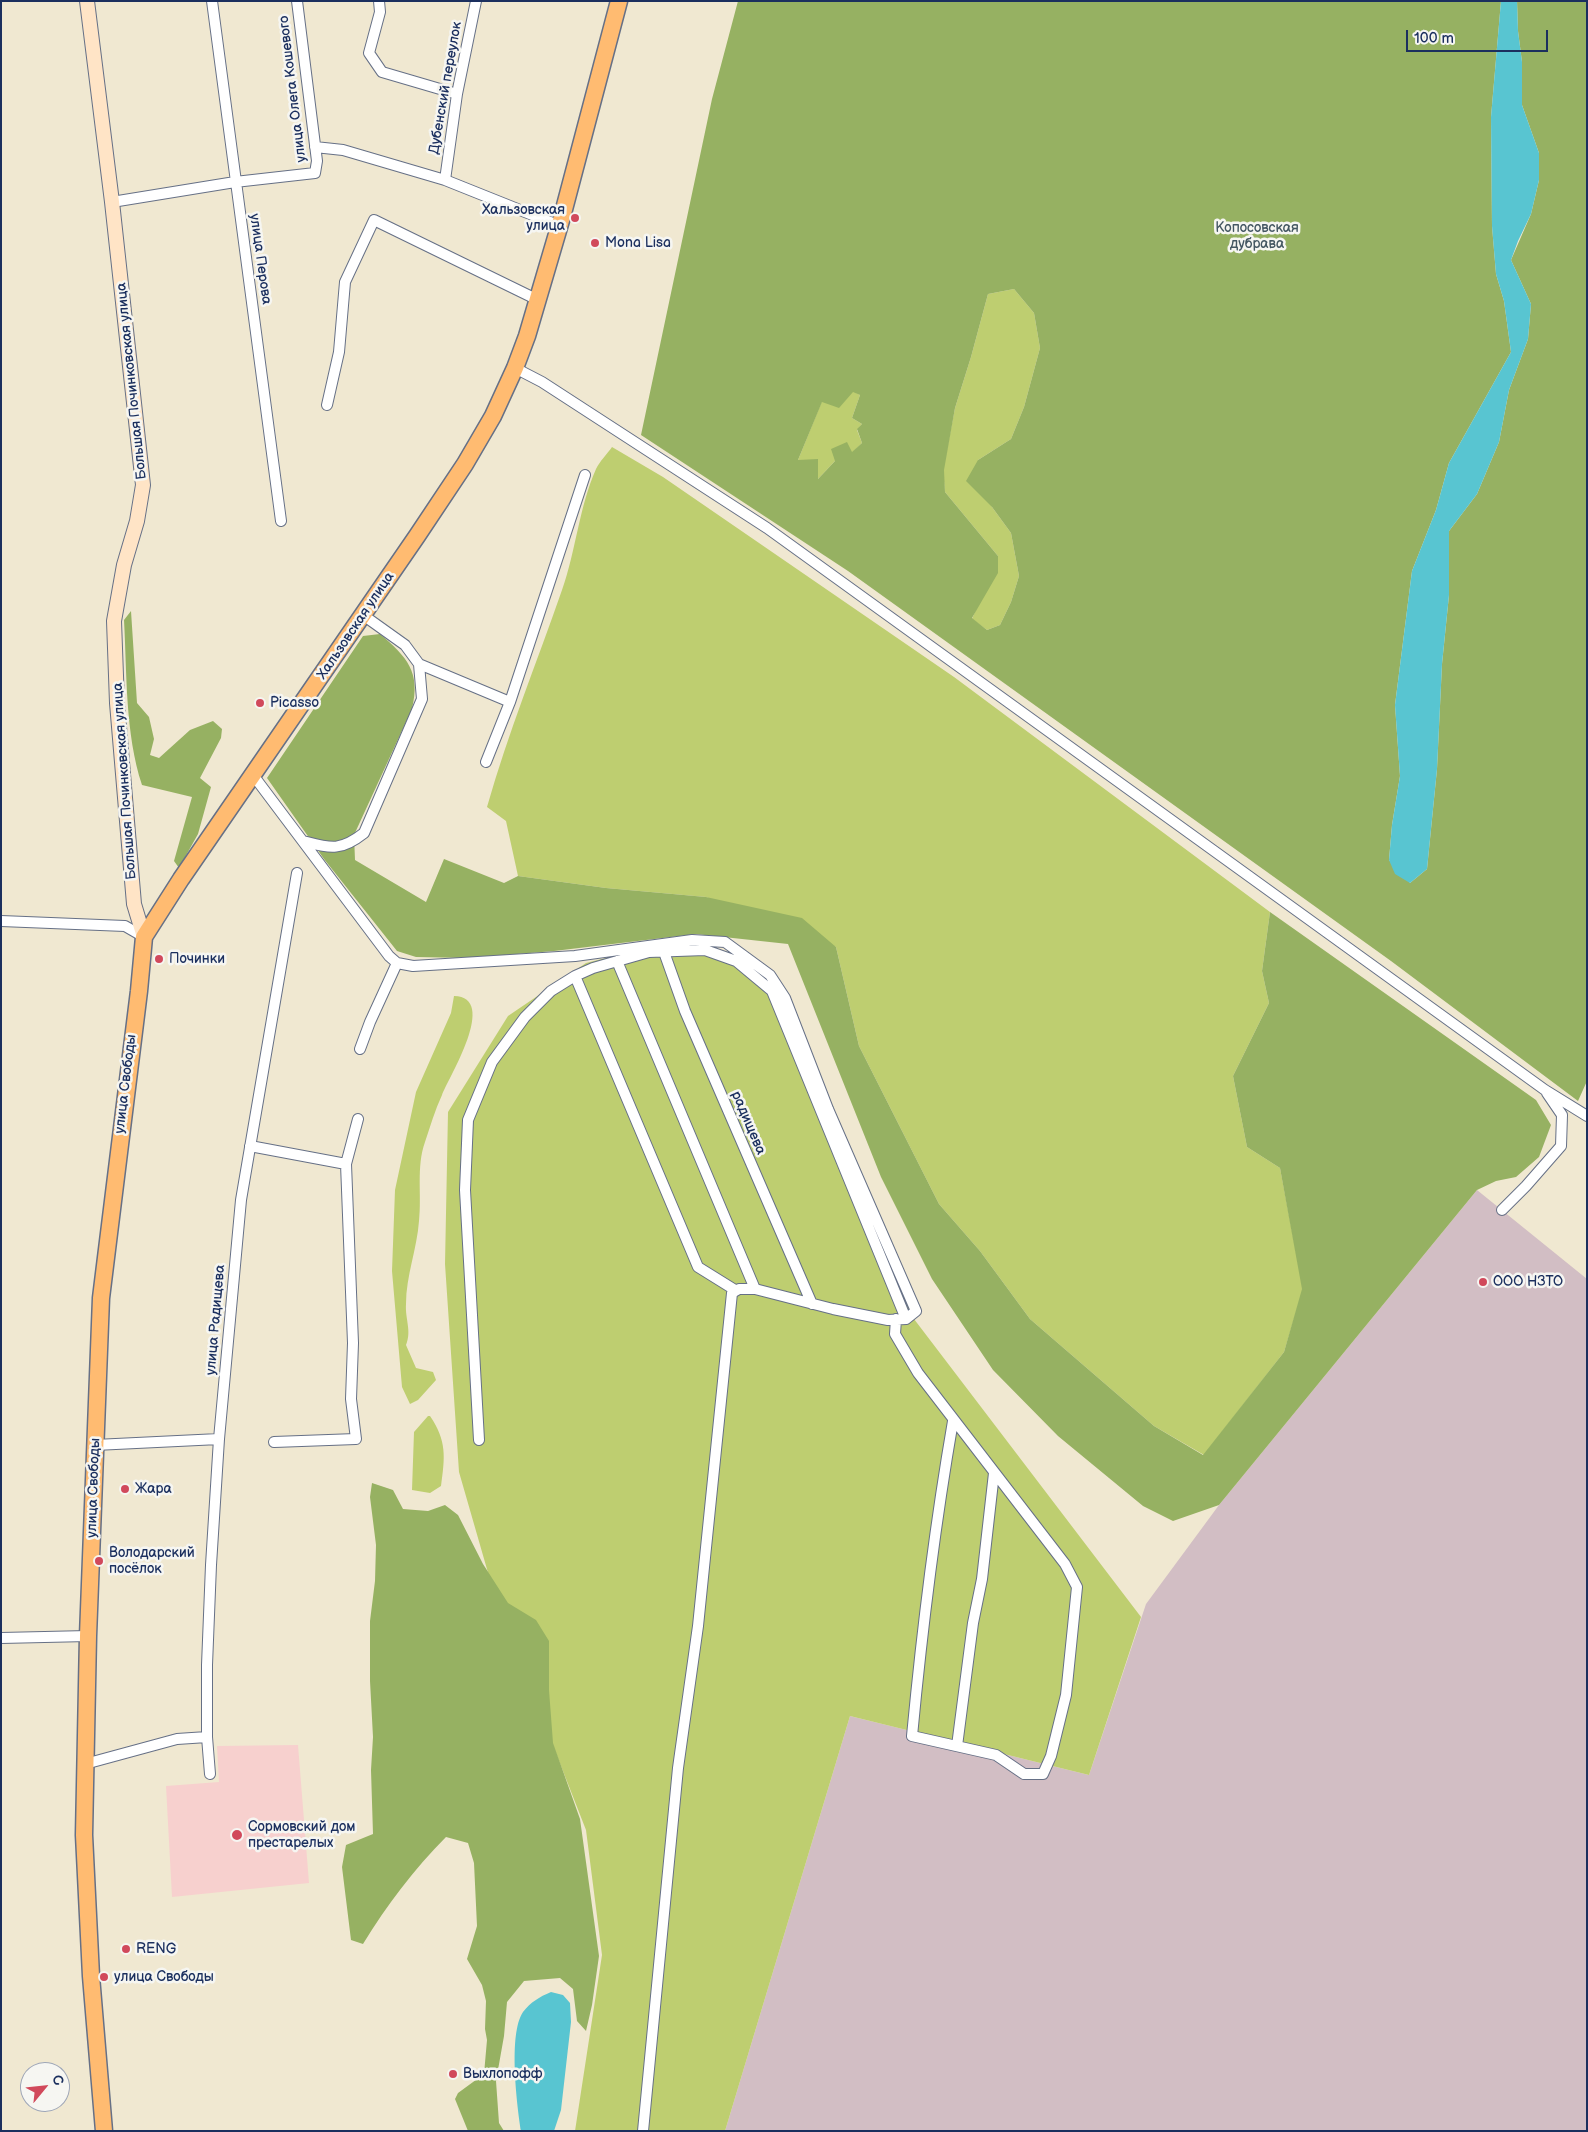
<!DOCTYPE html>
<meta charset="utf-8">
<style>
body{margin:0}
#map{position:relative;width:1588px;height:2132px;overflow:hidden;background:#f0e8d1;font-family:"Balsamiq Sans",sans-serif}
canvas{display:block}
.frame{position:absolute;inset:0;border:2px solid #1b2f5e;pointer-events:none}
.north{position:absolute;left:20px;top:2062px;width:50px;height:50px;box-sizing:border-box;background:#f6f6f2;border:1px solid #9ea6b7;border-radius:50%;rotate:62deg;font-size:14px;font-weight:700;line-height:20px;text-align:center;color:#1b2f5e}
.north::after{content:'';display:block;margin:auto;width:18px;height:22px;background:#d1495b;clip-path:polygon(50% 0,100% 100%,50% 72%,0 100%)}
.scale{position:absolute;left:1406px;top:30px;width:142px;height:22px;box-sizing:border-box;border:2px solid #1b2f5e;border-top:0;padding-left:6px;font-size:15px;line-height:18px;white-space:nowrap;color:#1b2f5e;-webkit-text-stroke:4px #f6f6f2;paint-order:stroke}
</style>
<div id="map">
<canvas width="1588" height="2132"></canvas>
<div class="frame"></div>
<div class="north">С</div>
<div class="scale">100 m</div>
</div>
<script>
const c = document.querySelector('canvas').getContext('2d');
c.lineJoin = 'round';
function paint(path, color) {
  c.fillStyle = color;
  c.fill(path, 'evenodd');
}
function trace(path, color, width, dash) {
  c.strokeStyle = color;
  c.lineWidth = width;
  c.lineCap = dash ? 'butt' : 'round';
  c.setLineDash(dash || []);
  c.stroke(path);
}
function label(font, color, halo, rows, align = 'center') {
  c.font = font + ' "Balsamiq Sans",sans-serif';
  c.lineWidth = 5;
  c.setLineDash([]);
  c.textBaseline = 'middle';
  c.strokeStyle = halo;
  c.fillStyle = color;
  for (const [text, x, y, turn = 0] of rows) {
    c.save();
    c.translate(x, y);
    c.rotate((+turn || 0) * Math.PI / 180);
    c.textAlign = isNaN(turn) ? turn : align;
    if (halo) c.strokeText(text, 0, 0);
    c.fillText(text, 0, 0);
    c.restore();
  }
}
paint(new Path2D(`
 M298 1745 309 1883 172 1897 166 1786 219 1782 217 1746Z`), '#f7d0ce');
paint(new Path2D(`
 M1477 1190 1587 1279V2131H725L850 1716 1089 1775 1146 1604 1219 1505Z`), '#d2bec4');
paint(new Path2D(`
 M1014 289 1034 313 1040 348 1024 407 1011 439 978 460 992 507 1011 533 1019 576 1011 602 1000 625 987 630 972 619 998 556 945 492 943 470 955 408 971 357 988 294Z
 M853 391 860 395 852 418 862 424 857 430 862 443 852 453 835 461 817 480 798 460 822 401Z
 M612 447 663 477 954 677 1270 912 1262 971 1269 1003 1233 1076 1247 1147 1280 1168 1303 1289 1284 1352 1204 1455 1154 1426 1030 1319 980 1251 939 1204 859 1046 836 947 706 897 606 888 518 876 506 821 487 807C508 733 537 662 562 590 576 551 579 507 596 469 600 461 607 454 612 447Z
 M657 945H697L737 956 772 984 914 1319 1141 1617 1089 1775 850 1716 725 2131H575L602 1955 586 1830 495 1597 459 1472 445 1264 448 1112 508 1016 586 963Z
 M454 996C499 997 449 1077 442 1095 435 1110 430 1127 425 1142 416 1167 422 1195 419 1221 417 1249 406 1276 406 1304 405 1319 412 1331 406 1345L416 1368 433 1372 436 1380 418 1400 410 1404 402 1387 392 1271 395 1190 416 1092 451 1013Z
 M428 1416H430C447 1441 445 1457 441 1486L430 1493 412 1490 414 1432Z`), '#bece70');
paint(new Path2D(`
 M738 1H1501L1491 117 1492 226 1496 274 1504 301 1511 352 1449 463 1436 510 1412 571 1395 705 1400 776 1392 825 1389 860 1410 883 1427 869 1437 769 1442 664 1449 595V531L1477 494 1499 442 1509 390 1528 339 1531 304 1511 260 1531 214 1539 180V153L1522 105V62L1518 31 1517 1H1587V1081L1578 1101 1391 961 848 571 641 435 712 99ZM1014 289 1034 313 1040 348 1024 407 1011 439 978 460 966 481 992 507 1011 533 1019 576 1011 602 1000 625 987 630 972 618 998 573V556L945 492 944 470 955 408 971 357 988 294ZM853 392 860 395 852 418 862 424 857 429 862 443 852 452 847 442 831 449 835 461 818 479V459L798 460 822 402 839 408Z
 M131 611 137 703 149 717 154 739 150 755 159 758 190 730 213 721 222 729 221 738 200 778 211 787 198 834 179 868 174 861 192 797 142 785C125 733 127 674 124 620Z
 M380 634C407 657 421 672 412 709L354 835 355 860 426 902 444 859 504 883 518 876 606 888 706 897 802 918 836 947 859 1046 939 1204 980 1251 1030 1319 1154 1426 1203 1455 1284 1352 1302 1289 1280 1168 1247 1147 1233 1076 1269 1003 1262 971 1270 912 1536 1100 1551 1125 1539 1157 1516 1177 1496 1181 1477 1190 1219 1505 1173 1521 1143 1506 1058 1436 993 1370 932 1279 881 1177 788 944 696 934 554 951 468 958 416 957 397 951 324 859 267 778 363 636Z
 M372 1483 393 1490 403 1509 428 1511 445 1505 458 1515 483 1564 508 1603 536 1620 549 1641V1690L553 1743 580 1819 599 1956 592 2005 586 2031 577 2021 573 1989 560 1978 524 1981 507 2002 504 2036 496 2081 499 2123 504 2131H468L455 2099 458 2093 484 2074 487 2040 485 2029 486 2001 482 1985 467 1959 477 1926 474 1863 468 1843 446 1837C414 1869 387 1905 363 1944L351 1940 342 1867 346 1845 373 1834 371 1770 373 1737 370 1681V1621L375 1581 376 1545 370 1497Z`), '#96b162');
paint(new Path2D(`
 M1501 1H1517L1518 31 1522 62V105L1539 153V180L1531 214 1518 241 1511 260 1531 304 1528 339 1509 390 1499 442 1477 494 1449 531V595L1442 664 1437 769 1427 869 1410 883 1395 874 1389 860 1392 825 1400 776 1395 705 1412 571 1436 510 1449 463 1511 352 1504 301 1496 274 1492 226 1491 117Z
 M551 1992 563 1995 570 2003 571 2022 561 2110 554 2131H521C517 2105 508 2034 523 2012 531 2002 539 1997 551 1992Z`), '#58c5d1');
const street = new Path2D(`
 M212 1 281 521
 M379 1 380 12 369 53 382 72 457 94
 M315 147 343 150 445 180 560 226
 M445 180 457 94 476 1
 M112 202 235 182 315 173 317 161 297 1
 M515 368 542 382 767 528 1545 1090 1587 1116
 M327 405 339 352 345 282 374 220 538 300
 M363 615 405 645 419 664 510 702
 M486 762 510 702 585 475
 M253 775 389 956 397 963 413 966 575 956 692 940 725 942 770 975 785 998 828 1109 916 1311 906 1319 888 1320 833 1309 755 1289H739L732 1293 698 1626 678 1768 643 2131
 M303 841C330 848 340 852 364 833L422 699 419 664
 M1 921 125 926 144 937
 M664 952 685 1011 812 1304
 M617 961 755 1289
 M575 976 698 1267 735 1290
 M360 1049 370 1022 397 963
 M250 1146 346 1164
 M1502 1210 1526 1186 1561 1146 1562 1115 1547 1093
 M896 1319 895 1334 918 1373 1065 1564 1077 1587 1066 1695 1051 1756 1043 1774H1024L996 1755 912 1736C922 1630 935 1525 953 1421
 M479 1440 465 1190 468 1120 492 1062 525 1017 551 991 575 976 593 968 649 952 705 950 736 961 772 991 906 1319
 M274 1442 356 1439 351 1399 353 1343 346 1164 358 1119
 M95 1445 219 1439
 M1 1638 88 1636
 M957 1746 973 1623 982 1579 994 1473
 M85 1764 177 1739 207 1737
 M210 1774 207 1737V1665L211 1565 219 1439 241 1200 297 873`);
const secondary = new Path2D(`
 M87 1 112 202 143 485 137 521 124 565 114 621 117 703 134 904 144 937`);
const primary = new Path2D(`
 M104 2131 91 1976 84 1835 88 1636 101 1298 139 991 144 937 181 879 417 536 465 464 493 416 515 368 527 336 562 217 619 1`);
trace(street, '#667086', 12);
trace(secondary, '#667086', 16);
trace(primary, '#667086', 19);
trace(street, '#fff', 10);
trace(secondary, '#ffe4c6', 14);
trace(primary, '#ffbb71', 16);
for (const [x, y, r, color] of [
 [575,218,5,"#d1495b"],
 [595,243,5,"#d1495b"],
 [260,703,5,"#d1495b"],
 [159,959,5,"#d1495b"],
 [1483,1282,5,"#d1495b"],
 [125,1489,5,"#d1495b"],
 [99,1561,5,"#d1495b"],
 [237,1835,6,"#d1495b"],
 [126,1949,5,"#d1495b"],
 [104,1977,5,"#d1495b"],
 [453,2074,5,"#d1495b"]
]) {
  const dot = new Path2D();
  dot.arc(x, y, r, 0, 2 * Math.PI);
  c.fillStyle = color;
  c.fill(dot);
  trace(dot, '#f6f6f2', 2);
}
label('14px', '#1b2f5e', '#f6f6f2', [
 ["Дубенский переулок",446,88,-80],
 ["улица Олега Кошевого",293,89,-97],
 ["улица Перова",260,259,82],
 ["Большая Починковская улица",132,381,-96],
 ["Хальзовская улица",356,626,-56],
 ["Большая Починковская улица",125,781,-94],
 ["улица Свободы",126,1084,-83],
 ["радищева",748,1123,67],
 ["улица Радищева",216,1320,-85],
 ["улица Свободы",94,1488,-88]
]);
label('14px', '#1b2f5e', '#f6f6f2', [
 ["Хальзовская",565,210,"right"],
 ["улица",565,226,"right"],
 ["Mona Lisa",605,243],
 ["Picasso",270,703],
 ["Починки",169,959],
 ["ООО НЗТО",1493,1282],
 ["Жара",135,1489],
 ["Володарский",109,1553],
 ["посёлок",109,1569],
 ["Сормовский дом",248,1827],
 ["престарелых",248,1843],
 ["RENG",136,1949],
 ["улица Свободы",114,1977],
 ["Выхлопофф",463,2074]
], 'left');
label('14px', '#445762', '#f6f6f2', [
 ["Копосовская",1257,228],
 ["дубрава",1257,244]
]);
</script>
